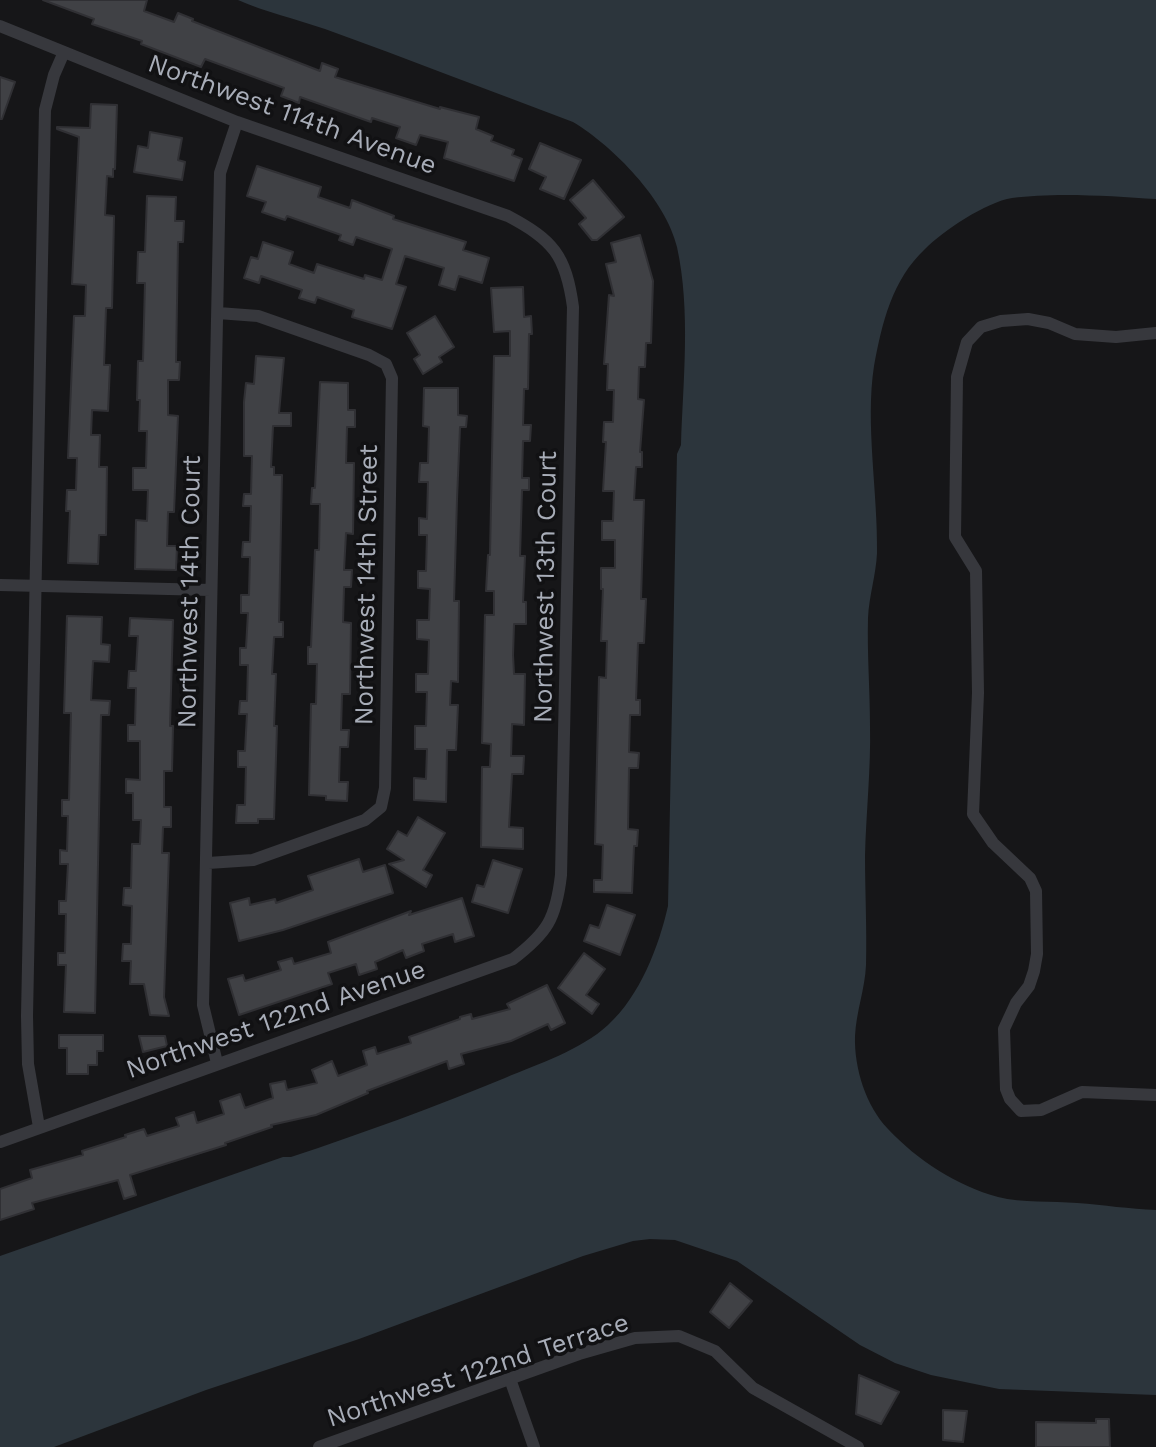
<!DOCTYPE html>
<style>
body{margin:0}
canvas{display:block;background:#161618}
</style>
<canvas width="1156" height="1447"></canvas>
<script>
const c = document.querySelector('canvas').getContext('2d');
c.lineJoin = 'round';
function paint(path, color) {
  c.fillStyle = color;
  c.fill(path, 'evenodd');
}
function trace(path, color, width, dash) {
  c.strokeStyle = color;
  c.lineWidth = width;
  c.lineCap = dash ? 'butt' : 'round';
  c.setLineDash(dash || []);
  c.stroke(path);
}
function label(font, color, halo, rows, align = 'center') {
  c.font = font + ' "Work Sans",sans-serif';
  c.lineWidth = 7;
  c.setLineDash([]);
  c.textBaseline = 'middle';
  c.strokeStyle = halo;
  c.fillStyle = color;
  for (const [text, x, y, turn = 0] of rows) {
    c.save();
    c.translate(x, y);
    c.rotate((+turn || 0) * Math.PI / 180);
    c.textAlign = isNaN(turn) ? turn : align;
    if (halo) c.strokeText(text, 0, 0);
    c.fillText(text, 0, 0);
    c.restore();
  }
}
paint(new Path2D(`
 M238 0H1156V199C1113 196 1054 192 1012 198 986 202 943 231 925 249 892 280 882 323 874 366 865 424 878 493 877 553 876 575 869 596 868 618 867 654 870 690 870 726 871 768 866 814 865 856 865 892 867 929 866 965 865 989 856 1012 855 1036 854 1068 866 1106 888 1129 917 1160 957 1186 998 1197 1022 1203 1052 1201 1077 1203 1104 1205 1129 1209 1156 1210V1395L999 1389 931 1375 895 1363 860 1345 737 1261 675 1240 650 1239 633 1241 583 1256 359 1339 206 1390 54 1447H0V1256L283 1157H291C364 1133 434 1107 505 1078 538 1064 581 1050 608 1025 640 996 659 946 668 906L677 454 681 445C683 381 691 311 677 247 666 200 613 146 573 122 490 91 408 59 325 29 296 19 265 12 238 0Z`), '#2c353c');
const building = new Path2D(`
 M43 0H147L144 11 174 22 178 13 193 19 192 21 320 71 322 63 338 69 335 77 440 109V107L479 117 476 129 493 136 491 141 514 150 512 155 522 159 514 181 444 158 448 142 420 135 416 145 396 138 400 127 372 118 371 122 300 97 299 103 281 96 284 88 205 59 201 67 141 44 142 41 92 24 94 19Z
 M0 77 15 82 2 119H0Z
 M91 104 117 105 115 169H113V177L107 176 105 215 114 216V218L112 308H106L104 365H110L108 411 92 410 91 435H100L99 467H107L106 535H99L98 564 68 563 70 511H66L67 490H76L77 458H68L74 316H85L86 285 72 284 79 137 57 129V127L90 128Z
 M150 132 182 138 178 160 185 162 182 180 134 172 138 146 148 148Z
 M540 143 581 160 564 199 540 189 546 177 529 169Z
 M257 166 321 187 318 197 350 208 352 200 394 216 393 219 466 242 463 250 489 258 482 283 459 276 455 290 439 285 444 268 405 256 396 284 406 287 392 329 352 317 354 310 317 297 315 303 299 298 302 290 261 276 259 283 244 278 251 257 258 259 263 242 293 252 289 264 314 273 317 264 364 279 365 275 382 280 392 249 356 237 353 245 339 240 341 235 287 216 285 220 262 212 266 202 247 196Z
 M593 180 624 217 597 240H592L579 224 586 218 570 200Z
 M147 196 176 197 175 221H184L183 242H178L176 362H180L179 380H168V415L178 416 174 512H168L167 546H177L176 570 135 569 136 520 147 521 148 490H133V468H146L147 431H139L140 400H137L138 361H143L145 283H137L138 252H145Z
 M640 235 653 281 651 343H646L645 367H639L638 399 644 400 640 452H642V467H636L634 500H644L641 599H646L644 643H638L636 700H640V715H630L629 752 639 753 638 768H629L628 829 638 830 637 846H634L632 893 594 892V880H602L603 845 595 844 599 677 606 678 607 641H601L603 589H601V568H615V540H602V521H613L614 491H603L606 442H603L604 422H613L614 390H607L608 364H604L609 295 614 296 606 264 616 262 611 243Z
 M523 287 524 317 531 316 532 334H529L528 389H524L523 425H531L530 441H523L522 478H529V490H522L520 556H525L523 602H526V624H514L513 655 514 674H525L524 725 512 724 511 756H524L523 774H512L509 827 523 828V849L481 847 482 767H490L491 744 482 743 485 615H494V591H486L488 555H490L494 356H510V331L494 332 491 288Z
 M435 316 454 347 439 357 442 362 423 374 414 359 420 355 407 333Z
 M256 356 284 358 279 413H291V426H273L271 467H274V475H282L279 622H283V637H274L272 674H276L274 726H277L274 819H258V823H236L237 805H245L246 767H238V751H245L247 714H239L240 701H247L248 665H240V648H246L248 613H241V595H249L250 557H242L243 542H250L251 506H243L244 494H251L252 456H244V402L246 383 254 384Z
 M320 382 348 383V410H355V427H347L346 463H354L353 534 346 533 344 570H352L351 587H344L343 622 351 623 350 694H342L341 730H349L348 747H340L339 782H348L347 801 326 800V796L309 795 311 704H316L317 664H308V647H311L315 550H319L320 504H311L312 488H315Z
 M424 388H458V415L467 416 466 427H460L457 499 454 601H459L458 682 451 681 450 705H458L456 750H447L446 802 414 800V778L426 779 427 749H415V726H426L427 692H416V674H428L429 640 417 639V620H429L430 589 418 588V571H426L427 535H419V518L427 519 428 482H419L420 463H428L429 427 423 426Z
 M67 616 102 617 101 644 110 645 109 662 93 661 91 700 110 701 109 715H101L95 1013 64 1012 66 965H58V953H65L66 914H59V901H66L68 864H60V850L67 851 68 816H62V800H69L71 713H64Z
 M130 618 173 620 170 726H173L172 771H164V807H171V827H163L162 853H169L164 997 169 1016 150 1015 144 984H130L131 961H122L123 944H131L132 906 123 905 124 888H131L132 844H140L141 820H133V793H126V779L140 780V741H128V725H135L136 688H128L129 671H136L138 636H129Z
 M418 817 445 833 423 870 432 875 426 887 389 864 404 860 387 849 398 831 407 836Z
 M359 859 363 872 385 865 393 893 283 930 239 941 230 903 249 898 250 905 275 899 276 903 313 890 308 876Z
 M493 860 522 869 508 913 472 902 477 885 484 887Z
 M462 898 474 936 455 942 453 934 422 944 424 951 406 958 403 950 375 962 377 969 359 975 356 964 328 973 332 984 239 1015 228 979 243 975 245 981 281 970 278 962 292 958 294 964 331 953 328 942 411 911 409 915Z
 M607 905 635 915 620 955 584 941 590 925 599 928Z
 M584 953 605 969 586 995 599 1004 592 1014 558 988Z
 M547 985 565 1023 551 1030 548 1024 511 1041 461 1054 464 1064 449 1069 447 1061 367 1091 368 1093 316 1115 271 1125 272 1127 225 1143 226 1145 130 1175 136 1195 124 1199 118 1180 32 1203 34 1209 0 1220V1189L32 1178 30 1170 83 1155 82 1151 126 1137 125 1135 144 1129 147 1136 179 1126 176 1118 194 1112 197 1123 224 1114 220 1101 240 1094 245 1108 273 1098 270 1084 285 1081 287 1090 317 1083 312 1070 332 1061 338 1076 367 1065 363 1051 375 1047 377 1054 411 1043 409 1037 460 1019V1017L471 1014 472 1019 510 1009 507 1004Z
 M59 1035H103V1051H97V1065H88V1074H67V1048H59Z
 M139 1036H165L167 1046 143 1052Z
 M730 1283 752 1301 729 1328 710 1312Z
 M859 1375 899 1392 881 1424 856 1414Z
 M943 1410 967 1411 963 1442 943 1440Z
 M1096 1419H1109L1110 1447H1036V1422L1096 1423Z`);
paint(building, '#404145');
trace(building, '#303034', 2);
trace(new Path2D(`
 M0 26 237 122 508 216C553 240 566 255 573 307L561 875C556 919 547 933 513 959L0 1142
 M1156 333 1116 337 1075 334 1049 323 1028 319 1001 321 981 327 967 342 957 377 955 537 976 571 978 693 973 814 993 843 1030 878 1036 891 1037 954 1034 971 1029 986 1016 1003 1004 1029 1006 1089 1010 1099 1021 1111 1041 1110 1082 1092 1156 1095
 M0 585 211 590
 M208 863 253 860 365 820 381 807 385 788 392 378 386 364 369 355 258 316 218 313
 M217 1063 203 1005 220 173 237 122
 M39 1127 28 1064 27 1016 45 110 54 75 64 52
 M510 1379 534 1447
 M319 1447 579 1354 635 1338 679 1336 715 1351 753 1388 858 1447`), '#37383d', 12);
label('26px', '#a8adb8', '#111113', [
 ["Northwest 114th Avenue",292,115,20],
 ["Northwest 14th Street",367,585,-89],
 ["Northwest 13th Court",546,587,-89],
 ["Northwest 14th Court",190,592,-89],
 ["Northwest 122nd Avenue",276,1020,-19],
 ["Northwest 122nd Terrace",478,1371,-18]
]);
</script>
